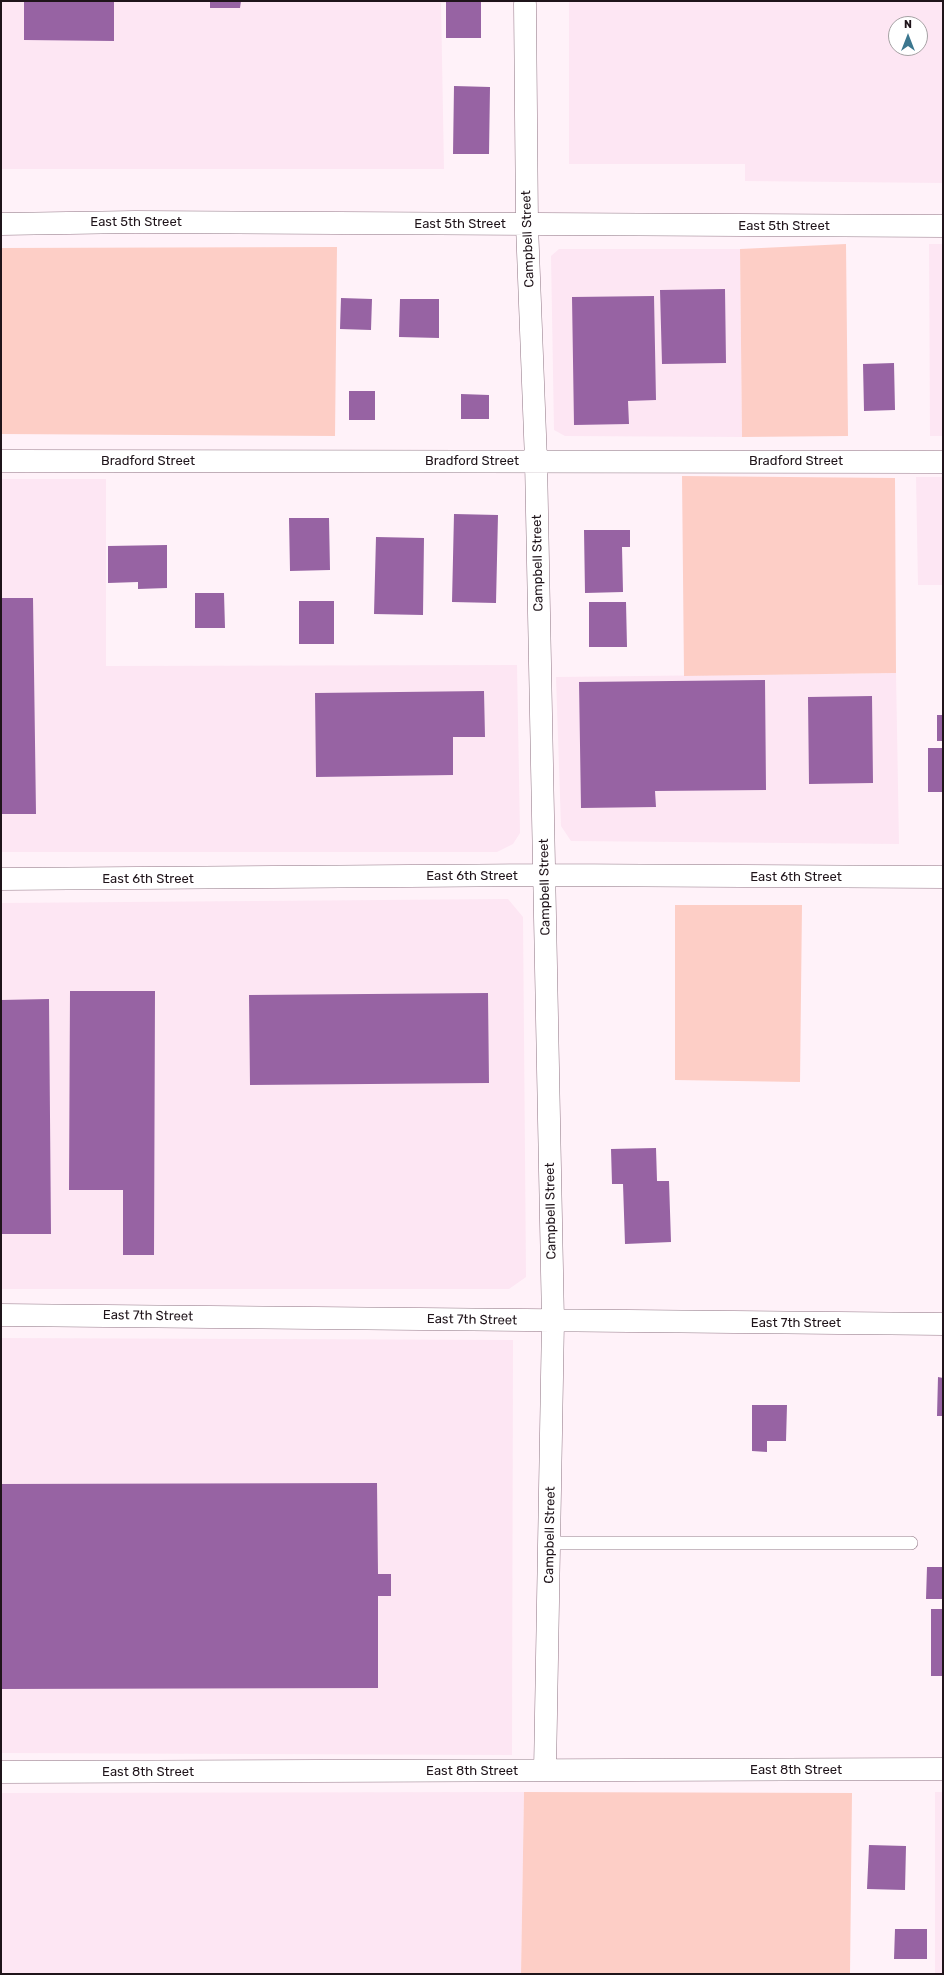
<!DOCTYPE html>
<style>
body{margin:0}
#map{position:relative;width:944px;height:1975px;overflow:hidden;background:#fff2f9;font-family:Rubik,sans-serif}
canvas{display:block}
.frame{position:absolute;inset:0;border:2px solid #1f141a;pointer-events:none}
.north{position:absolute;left:888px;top:16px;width:40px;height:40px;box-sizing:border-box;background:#fff;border:1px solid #a5a1a3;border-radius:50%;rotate:0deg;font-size:11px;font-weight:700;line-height:16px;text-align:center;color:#1f141a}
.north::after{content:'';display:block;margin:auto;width:14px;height:18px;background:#3c778f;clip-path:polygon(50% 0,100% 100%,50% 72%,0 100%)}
</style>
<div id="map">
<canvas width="944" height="1975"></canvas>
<div class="frame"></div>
<div class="north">N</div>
</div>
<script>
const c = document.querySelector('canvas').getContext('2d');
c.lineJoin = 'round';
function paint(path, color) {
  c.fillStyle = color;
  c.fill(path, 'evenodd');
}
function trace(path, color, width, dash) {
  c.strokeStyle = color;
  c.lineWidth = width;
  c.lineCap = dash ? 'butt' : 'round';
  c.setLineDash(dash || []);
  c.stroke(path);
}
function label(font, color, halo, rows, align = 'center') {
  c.font = font + ' Rubik,sans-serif';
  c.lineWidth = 3;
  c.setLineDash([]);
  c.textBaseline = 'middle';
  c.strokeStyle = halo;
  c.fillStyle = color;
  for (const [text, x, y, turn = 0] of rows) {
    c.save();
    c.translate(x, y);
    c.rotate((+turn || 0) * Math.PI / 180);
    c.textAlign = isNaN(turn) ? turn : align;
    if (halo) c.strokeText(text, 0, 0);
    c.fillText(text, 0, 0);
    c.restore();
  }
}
paint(new Path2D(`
 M1 1H943V183L745 181V164H569V2L441 3 444 169H1ZM896 24H920V48H896Z
 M929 244H943V436H930Z
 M559 249H740L742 437 565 436 554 430 551 256Z
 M916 477H943V585H918Z
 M1 479H106V666L517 665 520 833 513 844 497 852H1Z
 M896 673 899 844 571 841 561 826 556 677Z
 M508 899 523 917 526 1277 509 1289H1V903Z
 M1 1338 513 1340 512 1755 1 1753Z
 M524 1792 521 1974H1V1793Z
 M935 1792H943V1974H935Z`), '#fde6f3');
paint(new Path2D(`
 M846 244 848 436 742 437 740 249Z
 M337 247 335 436 1 434V248Z
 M682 476 895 478 896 673 684 676Z
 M675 905H802L800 1082 675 1080Z
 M524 1792 852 1793 850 1974H521Z`), '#fdcec6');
paint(new Path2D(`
 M24 1H114V41L24 40Z
 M210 1H241L240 8H210Z
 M446 2H481V38H446Z
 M454 86 490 87 489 154H453Z
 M725 289 726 363 662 364 660 290Z
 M654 296 656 400 628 401 629 424 574 425 572 297Z
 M341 298 372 299 371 330 340 329Z
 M400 299H439V338L399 337Z
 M894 363 895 410 864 411 863 364Z
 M349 391H375V420H349Z
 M461 394 489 395V419H461Z
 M454 514 498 515 496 603 452 602Z
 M289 518H329L330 570 290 571Z
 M584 530H630V547H622L623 592 585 593Z
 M376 537 424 538 423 615 374 614Z
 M167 545V588L138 589V582L108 583V546Z
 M195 593H224L225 628H195Z
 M1 598H33L36 814H1Z
 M299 601H334V644H299Z
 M589 602H626L627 647H589Z
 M765 680 766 790 655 791 656 807 581 808 579 682Z
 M484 691 485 737H453V775L316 777 315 693Z
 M872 696 873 783 809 784 808 697Z
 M937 715H943V741H937Z
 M928 748H943V792H928Z
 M70 991H155L154 1255H123V1190H69Z
 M488 993 489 1083 250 1085 249 995Z
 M49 999 51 1234H1V1000Z
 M656 1148 657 1181H669L671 1242 625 1244 623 1184H612L611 1149Z
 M938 1377 943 1378V1416H937Z
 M752 1405H787L786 1441H767V1452L752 1451Z
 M377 1483 378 1574H391V1596H378V1688L1 1689V1484Z
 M927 1567H943V1599H926Z
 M931 1609H943V1676H931Z
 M869 1845 906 1846 905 1890 867 1889Z
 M895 1929H927V1959H894Z`), '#9763a3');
const service = new Path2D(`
 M550 1543H911`);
const minor = new Path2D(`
 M525 4 527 225 536 461 553 1321 545 1770
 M1 224 135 222 943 226
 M1 461 943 462
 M1 879 544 875 943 877
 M1 1315 943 1324
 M1 1772 943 1769`);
trace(service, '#907584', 14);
trace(minor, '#907584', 23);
trace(service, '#fff', 13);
trace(minor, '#fff', 22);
label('13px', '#1f141a', '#fff', [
 ["East 5th Street",136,222],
 ["East 5th Street",460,224],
 ["East 5th Street",784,226],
 ["Campbell Street",528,239,-92],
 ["Bradford Street",148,461],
 ["Bradford Street",472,461],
 ["Bradford Street",796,461],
 ["Campbell Street",538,563,-91],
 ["East 6th Street",472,876],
 ["East 6th Street",796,877],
 ["East 6th Street",148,879],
 ["Campbell Street",545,887,-91],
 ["Campbell Street",551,1211,-91],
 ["East 7th Street",148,1316,1],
 ["East 7th Street",472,1320,1],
 ["East 7th Street",796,1323],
 ["Campbell Street",550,1535,-89],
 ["East 8th Street",796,1770],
 ["East 8th Street",472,1771],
 ["East 8th Street",148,1772]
]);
</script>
